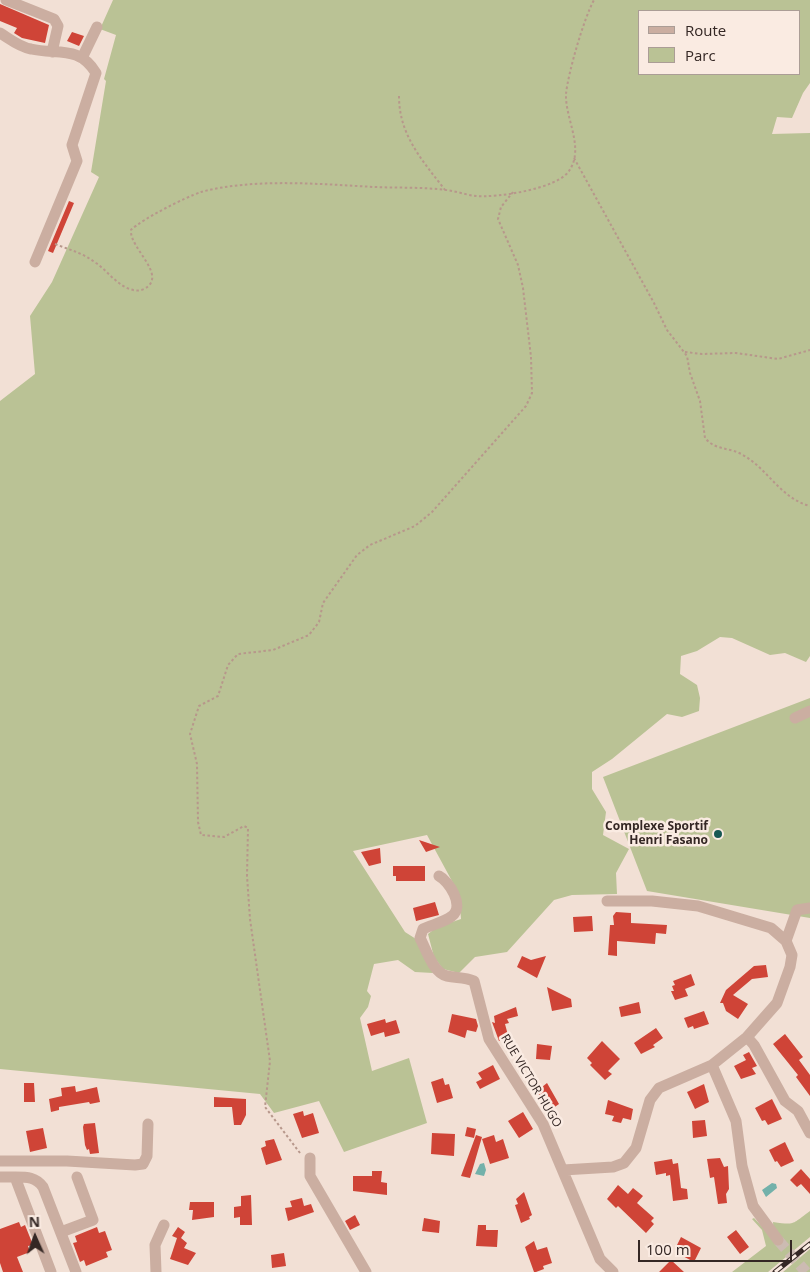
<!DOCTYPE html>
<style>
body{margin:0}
#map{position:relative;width:810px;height:1272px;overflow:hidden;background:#f2e0d5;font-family:"Open Sans",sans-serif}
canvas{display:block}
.legend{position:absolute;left:638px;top:10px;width:162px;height:65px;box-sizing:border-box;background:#faebe2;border:1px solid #ab9d96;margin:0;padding:6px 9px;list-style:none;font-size:15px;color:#342724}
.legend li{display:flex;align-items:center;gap:10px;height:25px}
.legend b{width:25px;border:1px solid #ab9d96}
.north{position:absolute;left:10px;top:1212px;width:50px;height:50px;-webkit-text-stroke:4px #faebe2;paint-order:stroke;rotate:358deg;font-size:14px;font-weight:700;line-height:20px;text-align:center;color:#342724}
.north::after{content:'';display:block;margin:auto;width:18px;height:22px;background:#342724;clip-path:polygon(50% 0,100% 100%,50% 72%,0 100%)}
.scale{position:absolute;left:638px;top:1240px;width:154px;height:22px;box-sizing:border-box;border:2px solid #342724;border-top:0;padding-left:6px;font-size:15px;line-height:18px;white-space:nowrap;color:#342724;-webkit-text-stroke:4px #faebe2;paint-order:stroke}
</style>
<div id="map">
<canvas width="810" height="1272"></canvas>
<ul class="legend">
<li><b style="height:6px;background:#cbaea1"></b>Route</li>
<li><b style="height:14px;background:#bac295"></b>Parc</li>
</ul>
<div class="north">N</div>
<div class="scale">100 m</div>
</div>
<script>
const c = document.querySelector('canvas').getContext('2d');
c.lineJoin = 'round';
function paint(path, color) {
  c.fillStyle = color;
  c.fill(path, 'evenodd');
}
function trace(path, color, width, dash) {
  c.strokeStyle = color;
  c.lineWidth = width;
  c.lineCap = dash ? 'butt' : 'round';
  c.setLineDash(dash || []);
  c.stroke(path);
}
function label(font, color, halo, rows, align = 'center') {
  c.font = font + ' "Open Sans",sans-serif';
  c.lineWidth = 5;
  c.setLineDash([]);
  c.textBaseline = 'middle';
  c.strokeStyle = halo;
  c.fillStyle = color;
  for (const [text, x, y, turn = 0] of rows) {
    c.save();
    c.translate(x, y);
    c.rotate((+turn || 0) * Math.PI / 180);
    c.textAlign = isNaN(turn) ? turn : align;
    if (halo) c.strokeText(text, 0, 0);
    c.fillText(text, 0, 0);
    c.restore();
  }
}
paint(new Path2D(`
 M113 0H810V83L803 93 792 118 777 117 772 134 810 133V656L806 662 785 653 770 655 732 638 720 637 697 651 681 656 680 674 697 685 700 698 699 711 682 717 667 714 612 759 592 772V789L606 812 603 835 629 849 616 873 617 894 572 895 554 900 507 952 475 957 459 973 443 969 434 957 428 934 437 927 461 919 459 894 427 835 353 851 405 932 416 939 433 973 415 972 398 960 374 964 367 991 371 996 368 1007 360 1018 372 1071 409 1058 427 1123 344 1152 319 1101 274 1113 260 1094 0 1069V401L35 374 30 316 52 282 99 177 91 172 106 81 104 79 116 35 100 29ZM639 11H799V74H639Z
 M810 698V918L647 891 603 777Z
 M810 1211V1237L768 1272H732L766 1246 762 1230 752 1219 754 1218 774 1239 773 1222C795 1225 791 1225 810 1211Z
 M810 1249V1272H783Z`), '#bac295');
paint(new Path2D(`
 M484 1163 486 1170 484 1176 475 1174 480 1164Z
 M772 1183 776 1184 777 1188 766 1197 762 1190Z`), '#73b1aa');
paint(new Path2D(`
 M0 4 49 25 45 43 22 38 14 33 17 28 0 21Z
 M72 32 84 36 79 46 67 41Z
 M69 201 74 203 53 253 48 251Z
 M419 840 440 847 426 852Z
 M380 848 381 863 369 866 361 852Z
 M393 866H425V881H396V876H393Z
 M435 902 439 915 416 921 413 908Z
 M616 912 631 913V923L667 925 666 934 656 933 655 944 617 941V956L608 955 610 925H614L613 916Z
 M592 916 593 931 574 932 573 917Z
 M522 956 531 960 546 956 537 978 517 967Z
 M766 965 768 977 752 979 733 995 748 1004 738 1019 726 1011 723 1003H720L726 990 754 966Z
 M691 974 695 985 685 989 688 996 675 1000 671 991H674L672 986 675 985 673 981Z
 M547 987 571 999 572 1007 552 1011Z
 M639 1002 641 1013 621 1017 619 1007Z
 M516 1007 518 1016 507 1019 509 1023 505 1024 509 1039 499 1041 492 1022 495 1023 494 1016Z
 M704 1011 709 1024 694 1029 693 1026 688 1028 684 1018Z
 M452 1014 476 1019 478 1026 476 1032 467 1030 465 1038 448 1032Z
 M385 1019 386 1023 396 1020 400 1033 385 1037 384 1032 371 1036 367 1024Z
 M656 1028 663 1038 653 1045 655 1047 641 1054 634 1043Z
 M785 1034 803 1057 799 1060 810 1075V1096L796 1077 798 1075 773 1044Z
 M602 1041 620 1059 608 1071 612 1074 605 1080 590 1065 592 1063 587 1058Z
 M537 1044 552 1046 550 1060 536 1059Z
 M749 1052 757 1066 752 1068 756 1074 741 1079 734 1066 746 1060 743 1055Z
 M493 1065 500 1079 480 1089 476 1082 482 1079 478 1073Z
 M443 1078 445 1085 449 1084 453 1098 437 1103 431 1082Z
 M24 1083H34L35 1102H24Z
 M547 1083 559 1104 549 1111 537 1091Z
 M704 1084 709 1102 695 1109 687 1092Z
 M75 1086 76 1092 97 1087 100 1102 90 1104 89 1102 59 1107V1110L51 1112 49 1099 62 1096 61 1088Z
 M214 1097 246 1099V1115L241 1125H234L232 1107H214Z
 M772 1099 782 1119 768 1125 765 1120 762 1121 755 1108Z
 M608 1100 633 1109 631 1120 623 1118 621 1123 612 1121 614 1116 605 1114Z
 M303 1111 304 1116 313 1113 319 1133 302 1138 293 1114Z
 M523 1112 533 1129 519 1138 508 1121Z
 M705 1120 707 1136 693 1138 692 1121Z
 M95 1123 99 1153 90 1154 89 1149 87 1150 85 1145 83 1127 84 1124Z
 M467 1127 476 1129 474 1138 465 1136Z
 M43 1128 47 1148 30 1152 26 1131Z
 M432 1133 455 1134 454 1156 431 1154Z
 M476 1135 482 1137 470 1178 461 1176Z
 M494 1135 496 1142 503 1139 509 1158 490 1164 482 1139Z
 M274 1139 282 1160 266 1165 261 1148 266 1146 265 1141Z
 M785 1142 794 1161 781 1167 777 1161 775 1162 769 1150Z
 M720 1158 724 1167 728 1166 729 1189 726 1194 727 1203 718 1204 714 1177 710 1178 707 1159Z
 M672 1159 673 1164 678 1163 681 1188 687 1189 688 1199 673 1201 670 1175 666 1176V1173L656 1175 654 1162Z
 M801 1169 810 1179V1194L801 1184 797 1187 790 1180Z
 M372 1171H382L381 1182 387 1183V1195L353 1191V1176H372Z
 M618 1185 628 1194 633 1188 643 1196 637 1203 654 1218 651 1221 654 1224 646 1233 618 1206 616 1208 607 1199Z
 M524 1192 532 1215 529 1217 530 1219 521 1223 515 1205 518 1204 516 1199Z
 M251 1195 252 1225H240V1217L234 1218V1207L241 1206V1196Z
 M302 1198 304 1206 311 1204 314 1212 288 1221 285 1208 292 1207 290 1201Z
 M190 1202H214V1217L192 1220 193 1210H189Z
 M355 1215 360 1225 350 1230 345 1221Z
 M424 1218 440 1221 439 1233 422 1231Z
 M19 1222 21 1227 25 1225 33 1245 28 1246 30 1252 17 1257 23 1272H3L0 1263V1229Z
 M478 1225H486V1230H498L497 1247 476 1246Z
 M97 1227 99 1233 105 1231 112 1250 106 1252 108 1257 86 1266 84 1260 80 1262 73 1243 77 1242 75 1236Z
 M178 1227 185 1232 181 1238 187 1243 184 1248 196 1253 188 1265 170 1259 177 1238 172 1236Z
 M736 1230 749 1247 740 1254 727 1237Z
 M681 1237 701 1248 694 1262 677 1253 679 1251 675 1249Z
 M534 1241 537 1250 547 1247 552 1263 543 1266 544 1269 536 1272H534L525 1247Z
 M284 1253 286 1266 272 1268 271 1255Z
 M671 1260 684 1272H659Z`), '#cf4437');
trace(new Path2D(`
 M778 1240 806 1272`), '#ccbbb2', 11, [11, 5.5]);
trace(new Path2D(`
 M399 96C399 135 422 160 445 190
 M574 158 654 303 667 330 687 356 690 373 700 401 705 438C716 451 730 447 743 455 769 470 780 498 810 506
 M55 244C70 250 83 253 96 263 106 270 114 281 125 287 131 290 138 292 144 289 169 276 129 248 131 230 142 219 186 197 201 192 253 178 320 184 374 187 398 188 423 187 446 190 456 191 466 195 476 196 496 198 557 189 569 171 585 148 565 119 566 94 568 73 584 18 594 0
 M685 352 702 354 736 353 778 359 810 350
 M300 1153 265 1107 270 1061 250 919 247 876 248 828 244 826 224 837 201 835 198 822 197 764 190 734 199 706 218 696 228 665 238 654 273 650 309 635 319 622 323 603 357 555 370 545 415 526 432 512 526 406 532 393 531 357 523 288 518 265 498 219 501 207 513 192`), '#b7978b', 2, [2.5, 2.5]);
trace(new Path2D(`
 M6 0 54 19 58 26 52 52
 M0 33C10 39 19 47 31 49 57 55 79 45 96 73L72 145 77 161 35 262
 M82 58 97 27
 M795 718 810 711
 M439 876C449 881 465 906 452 916 445 922 431 925 423 929L420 938C426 949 433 973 447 976 456 978 465 977 474 981L489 1039 543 1124 600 1259 613 1272
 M607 901H652L698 906 771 928 786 941 792 955 790 967 777 1003 747 1037 712 1065 736 1121 742 1166 753 1206 778 1240
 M786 941 797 910 810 908
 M747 1037 754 1045 785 1101 798 1111 810 1133
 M310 1158V1176L366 1272
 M0 1161H67L135 1165 143 1164 147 1156 148 1124
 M563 1170 613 1167 624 1163 636 1148 650 1100 659 1088 712 1065
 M0 1177H15L51 1272
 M15 1177C27 1177 36 1177 43 1187L76 1272
 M61 1232 93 1220 77 1177
 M156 1272 155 1245 164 1225`), '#cbaea1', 11);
const rail = new Path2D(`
 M775 1272 810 1244`);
trace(rail, '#342724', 5);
trace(rail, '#faebe2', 3, [9]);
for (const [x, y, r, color] of [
 [718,834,5,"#175853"]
]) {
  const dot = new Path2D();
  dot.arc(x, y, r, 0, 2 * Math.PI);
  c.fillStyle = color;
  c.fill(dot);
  trace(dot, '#faebe2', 2);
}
label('bold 12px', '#342724', '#faebe2', [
 ["Complexe Sportif",708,827],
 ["Henri Fasano",708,841]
], 'right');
label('12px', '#342724', '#faebe2', [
 ["RUE VICTOR HUGO",531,1081,59]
]);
</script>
